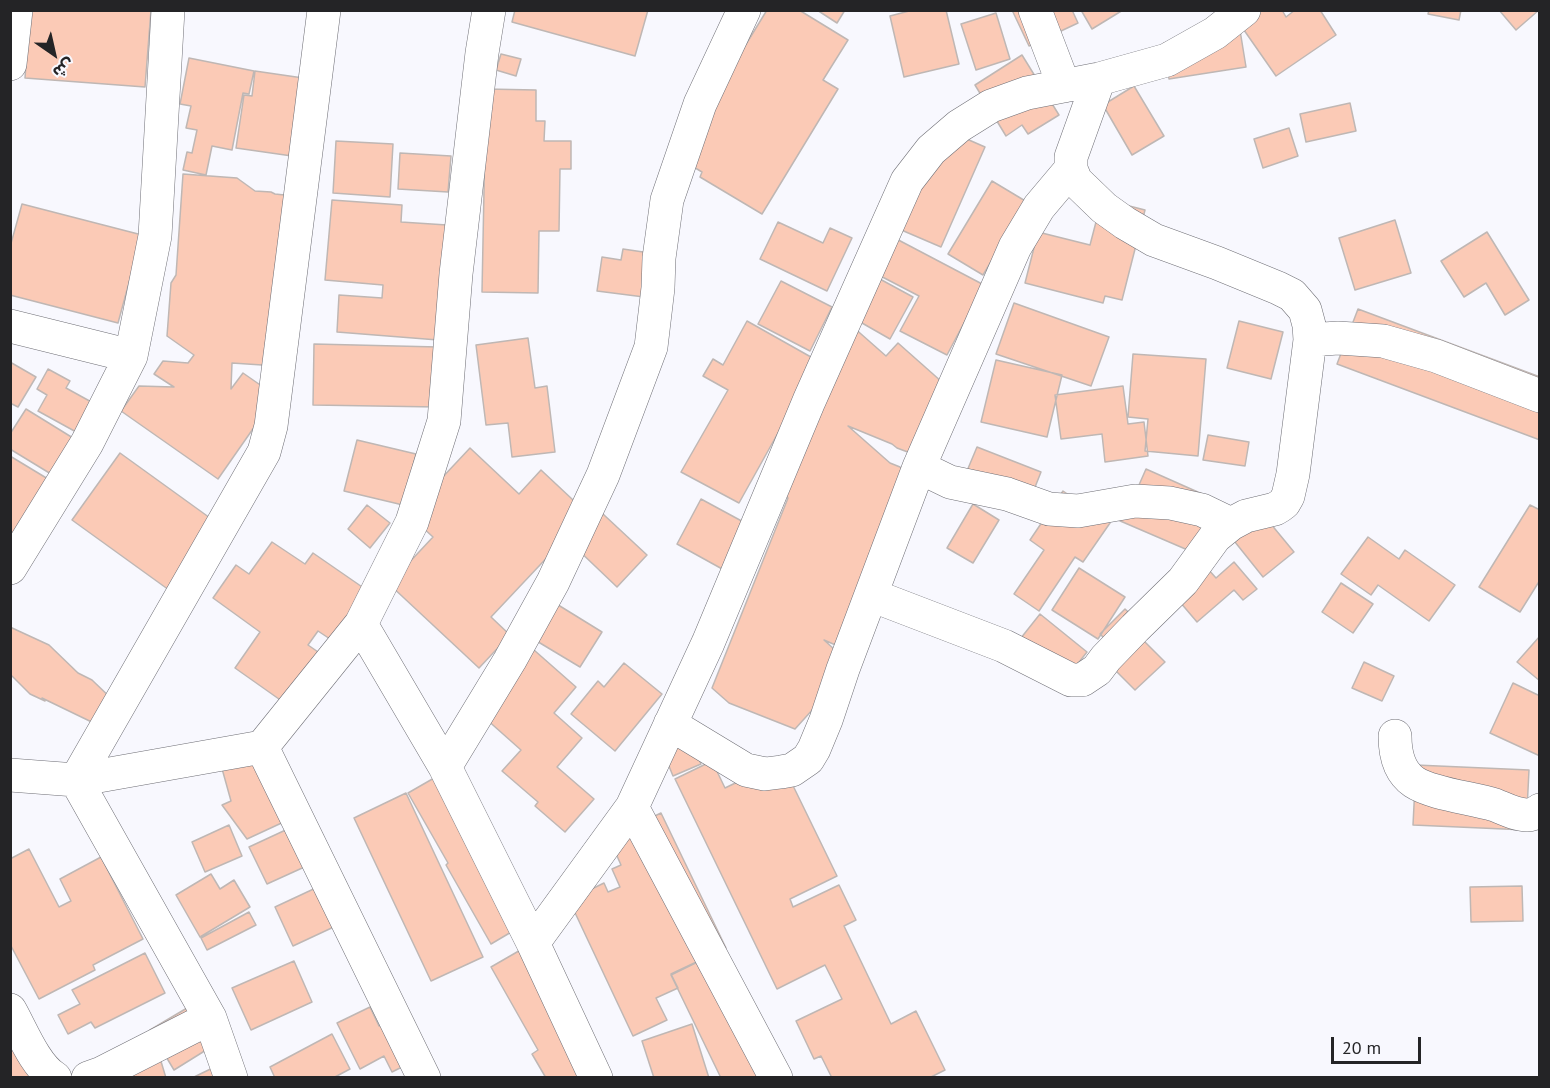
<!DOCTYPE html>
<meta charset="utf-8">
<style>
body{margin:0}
#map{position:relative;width:1550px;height:1088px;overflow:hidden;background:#f8f8fe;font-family:"PT Sans","Noto Sans Arabic",sans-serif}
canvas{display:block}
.frame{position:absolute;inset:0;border:12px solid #242426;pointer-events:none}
.north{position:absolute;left:24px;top:24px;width:60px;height:60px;-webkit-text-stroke:4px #f8f8fe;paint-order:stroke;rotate:146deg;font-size:16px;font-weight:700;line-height:24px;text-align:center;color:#242426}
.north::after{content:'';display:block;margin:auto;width:21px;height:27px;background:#242426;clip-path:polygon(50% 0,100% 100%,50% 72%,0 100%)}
.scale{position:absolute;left:1331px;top:1037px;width:90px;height:27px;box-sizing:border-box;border:3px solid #242426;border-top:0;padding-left:8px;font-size:18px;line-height:21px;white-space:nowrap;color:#242426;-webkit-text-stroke:4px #f8f8fe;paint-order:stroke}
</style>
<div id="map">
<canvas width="1550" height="1088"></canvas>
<div class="frame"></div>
<div class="north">ش</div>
<div class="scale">20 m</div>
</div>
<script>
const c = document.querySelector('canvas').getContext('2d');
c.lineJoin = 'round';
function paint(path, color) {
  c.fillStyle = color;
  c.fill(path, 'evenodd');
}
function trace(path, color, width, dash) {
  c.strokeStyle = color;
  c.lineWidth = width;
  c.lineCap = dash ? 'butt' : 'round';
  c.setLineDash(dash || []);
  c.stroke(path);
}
const building = new Path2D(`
 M30 10H151L145 87 25 78Z
 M515 10H648L635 56 512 22Z
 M767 10H799L848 40 823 80 838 89 762 214 700 177 702 172 677 157Z
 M817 10H845L837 23Z
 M913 10H946L959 64 904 77 890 16Z
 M1012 10H1072L1078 23 1029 46Z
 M1081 10H1123L1092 29Z
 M1230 10H1282L1286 17 1295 10H1320L1336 35 1276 76Z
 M1429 10H1461L1459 20 1428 14Z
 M1499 10H1539L1516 30Z
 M996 13 1010 59 976 70 961 24Z
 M1239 24 1246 67 1169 79 1164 43Z
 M501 54 521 59 516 76 496 70Z
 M1022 55 1059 115 1028 134 1022 125 1006 136 975 85Z
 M189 58 254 71 249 94 243 93 232 150 212 146 206 175 183 170 187 152 192 153 197 130 186 128 191 106 180 104Z
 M255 71 310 79 299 157 236 148 244 95 252 96Z
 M1134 86 1164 136 1132 155 1103 105Z
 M486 89 536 90V121H545L544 141H571V169H560L559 231H539L538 293 482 292Z
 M1350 103 1356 131 1306 142 1300 114Z
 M1289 128 1298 156 1263 168 1254 139Z
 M953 133 985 147 941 247 892 226Z
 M336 141 393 144 390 197 333 193Z
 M400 153 451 156 448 192 398 189Z
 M183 174 237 178 255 191 271 192 275 194 294 196 277 366 232 363 231 389 243 373 266 389 264 413 218 479 121 411 139 386 174 387 154 374 163 361 188 363 194 355 167 336 171 283 176 275Z
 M992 181 1027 202 983 275 948 254Z
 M1102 199 1145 210 1122 300 1105 296 1103 303 1025 283 1038 232 1090 245Z
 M332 200 402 205 401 222 447 225 438 340 337 332 339 295 382 298 383 285 325 280Z
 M22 204 142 235 118 323 10 295V247Z
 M1395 220 1411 273 1355 290 1339 238Z
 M778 222 823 243 830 228 852 238 827 291 760 259Z
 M1487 232 1529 300 1505 315 1486 283 1464 297 1441 261Z
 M887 234 984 285 947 355 900 331 919 296 867 269Z
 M623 249 650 253 644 297 597 291 602 257 621 260Z
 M878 278 913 297 890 339 855 319Z
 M781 281 832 307 810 351 758 324Z
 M1014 303 1109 337 1091 386 996 354Z
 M1358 309 1540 377V440L1337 364Z
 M747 321 818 361 739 503 681 472 728 390 703 376 713 359 723 365Z
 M1239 321 1283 332 1271 379 1227 368Z
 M852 326 886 356 898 343 942 382 913 454 897 448 892 444 848 426 890 463 900 467 914 480 847 650 824 640 845 659 814 708 795 729 729 703 712 688 788 498 769 481Z
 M528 338 535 388 547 386 555 452 512 457 508 423 486 425 476 345Z
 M314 344 438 347 437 407 313 405Z
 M1133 354 1206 359 1198 456 1145 451 1148 419 1128 417Z
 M996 360 1062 375 1047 437 981 422Z
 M10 362 36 377 18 407 10 403Z
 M48 369 70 381 66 388 95 404 78 433 38 411 47 395 37 389Z
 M1123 386 1128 424 1144 422 1148 456 1105 462 1102 434 1061 439 1055 395Z
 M26 409 73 438 51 474 10 449V434Z
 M1208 435 1249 442 1245 466 1203 460Z
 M357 440 416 454 403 505 344 491Z
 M977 447 1041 472 1024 515 959 490Z
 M470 448 519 494 541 470 588 514 491 617 510 635 479 668 389 584 433 537 408 514Z
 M120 453 217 523 169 590 72 520Z
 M10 456 48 479 10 541Z
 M1146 469 1227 505 1204 557 1111 517 1135 494Z
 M1063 491 1110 523 1083 562 1075 557 1039 611 1014 594 1044 550 1030 540Z
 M701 499 749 525 724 570 677 544Z
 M973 504 999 520 973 563 947 548Z
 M367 505 390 523 370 548 348 529Z
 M1530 505 1540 510V580L1520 612 1479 587Z
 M1261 512 1294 552 1263 577 1231 537Z
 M603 514 647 555 617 587 574 546Z
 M1368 537 1399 559 1405 550 1455 585 1429 621 1378 585 1371 595 1341 574Z
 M272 542 305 564 313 553 368 591 333 641 318 631 308 645 321 654 286 704 235 668 260 632 213 598 236 565 249 574Z
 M1200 560 1216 578 1234 562 1257 589 1243 600 1234 590 1197 622 1168 588Z
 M1079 568 1125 597 1098 639 1052 610Z
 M1341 583 1373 604 1353 633 1322 612Z
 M542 595 602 632 580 667 520 631Z
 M1125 609 1140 623 1133 630 1165 662 1135 690 1107 662 1118 652 1100 634Z
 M1040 614 1087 652 1061 685 1013 648Z
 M10 627 49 645 78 673 92 680 114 701 102 727 42 698 45 701 30 694 12 676 10 677Z
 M1540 636V681L1517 662Z
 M534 650 576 687 554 713 582 738 557 767 594 799 565 832 535 806 538 802 502 771 521 750 476 710Z
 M1364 662 1394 676 1382 701 1352 688Z
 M624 663 662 694 615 751 571 714 598 681 604 687Z
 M1513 683 1540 696V756L1490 733Z
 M683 720 701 764 673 776 655 732Z
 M256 761 288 820 247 839 222 805 231 801 221 765Z
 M712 761 725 788 781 761 837 876 790 899 793 907 839 885 856 920 844 926 891 1024 916 1011 945 1070 929 1078H832L821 1056 814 1059 796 1021 842 999 825 965 777 989 675 779Z
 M1416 765 1529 770 1526 830 1413 825Z
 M455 766 535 918 491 944 446 865 448 863 408 793Z
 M406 793 483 957 431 981 354 818Z
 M661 813 726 948 671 974 678 988 656 998 667 1020 633 1036 569 900 604 883 608 892 620 887 612 869 621 865 609 838Z
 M305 821 322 859 267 884 249 847Z
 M229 825 242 856 205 872 192 842Z
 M29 849 59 907 71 901 60 879 101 857 143 939 93 965 95 970 39 999 10 944V859Z
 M211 874 220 889 234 880 250 907 200 937 176 895Z
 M335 879 353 918 293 946 275 907Z
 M1522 886 1523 921 1471 922 1470 887Z
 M249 912 256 925 207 950 201 938Z
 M543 937 555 975 613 1078H546L532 1054 538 1050 491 967Z
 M720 951 782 1078H721L671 975Z
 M145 953 165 993 95 1028 91 1022 68 1034 58 1015 80 1004 72 990Z
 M294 961 312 1002 251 1030 232 988Z
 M370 1007 379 1026 397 1017 418 1059 392 1072 384 1056 360 1069 337 1023Z
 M187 1008 211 1047 174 1070 150 1030Z
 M692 1024 709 1078H654L642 1041Z
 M10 1030 33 1078H10Z
 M332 1034 350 1069 333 1078H275L270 1067Z
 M157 1048 166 1078H90Z
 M229 1060 238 1078H192Z`);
paint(building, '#fbcab6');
trace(building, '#bfb7b4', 1.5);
const street = new Path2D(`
 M1035 10 1064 86
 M10 64 16 10
 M10 326 131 356
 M1310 340 1338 338 1383 341 1436 356 1540 396
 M919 467 950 482 1007 494 1049 509 1078 511 1135 501 1170 503 1202 510 1231 524
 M10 568 87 443 131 356 155 236 168 10
 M871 595 1004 646 1071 680H1082L1097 670 1106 658 1135 628 1183 581 1215 537 1231 524 1246 516 1275 509 1280 506 1284 503 1288 496 1293 474 1310 340 1309 325 1305 310 1292 295 1278 288 1217 263 1154 240 1125 223 1104 208 1076 181 1071 169V157L1099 79
 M361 624 445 767 533 943 596 1078
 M670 724 746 770 765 774 781 772 792 770 808 759 814 749 826 720 843 669 919 467 1015 247 1039 207 1071 169
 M1395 736C1395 753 1398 771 1414 782 1432 794 1473 798 1495 805 1505 809 1516 815 1527 815 1532 815 1536 813 1540 810
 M262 747 424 1078
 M445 767 510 660 553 582 603 475 651 347 658 288 659 258 667 200 700 104 744 10
 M10 775 76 780 262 747 361 624 412 522 444 421 456 274 482 53 489 10
 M632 807 776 1078
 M533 943 632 807 708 643 809 401 907 181 931 150 959 126 991 106 1027 93 1099 79 1167 60 1215 33 1244 10
 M10 1010C21 1029 35 1066 55 1078
 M88 1078 102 1073 210 1018
 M231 1078 210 1018 76 780 264 452 271 426 324 10`);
trace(street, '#6f6f76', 34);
trace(street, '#fff', 33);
</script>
